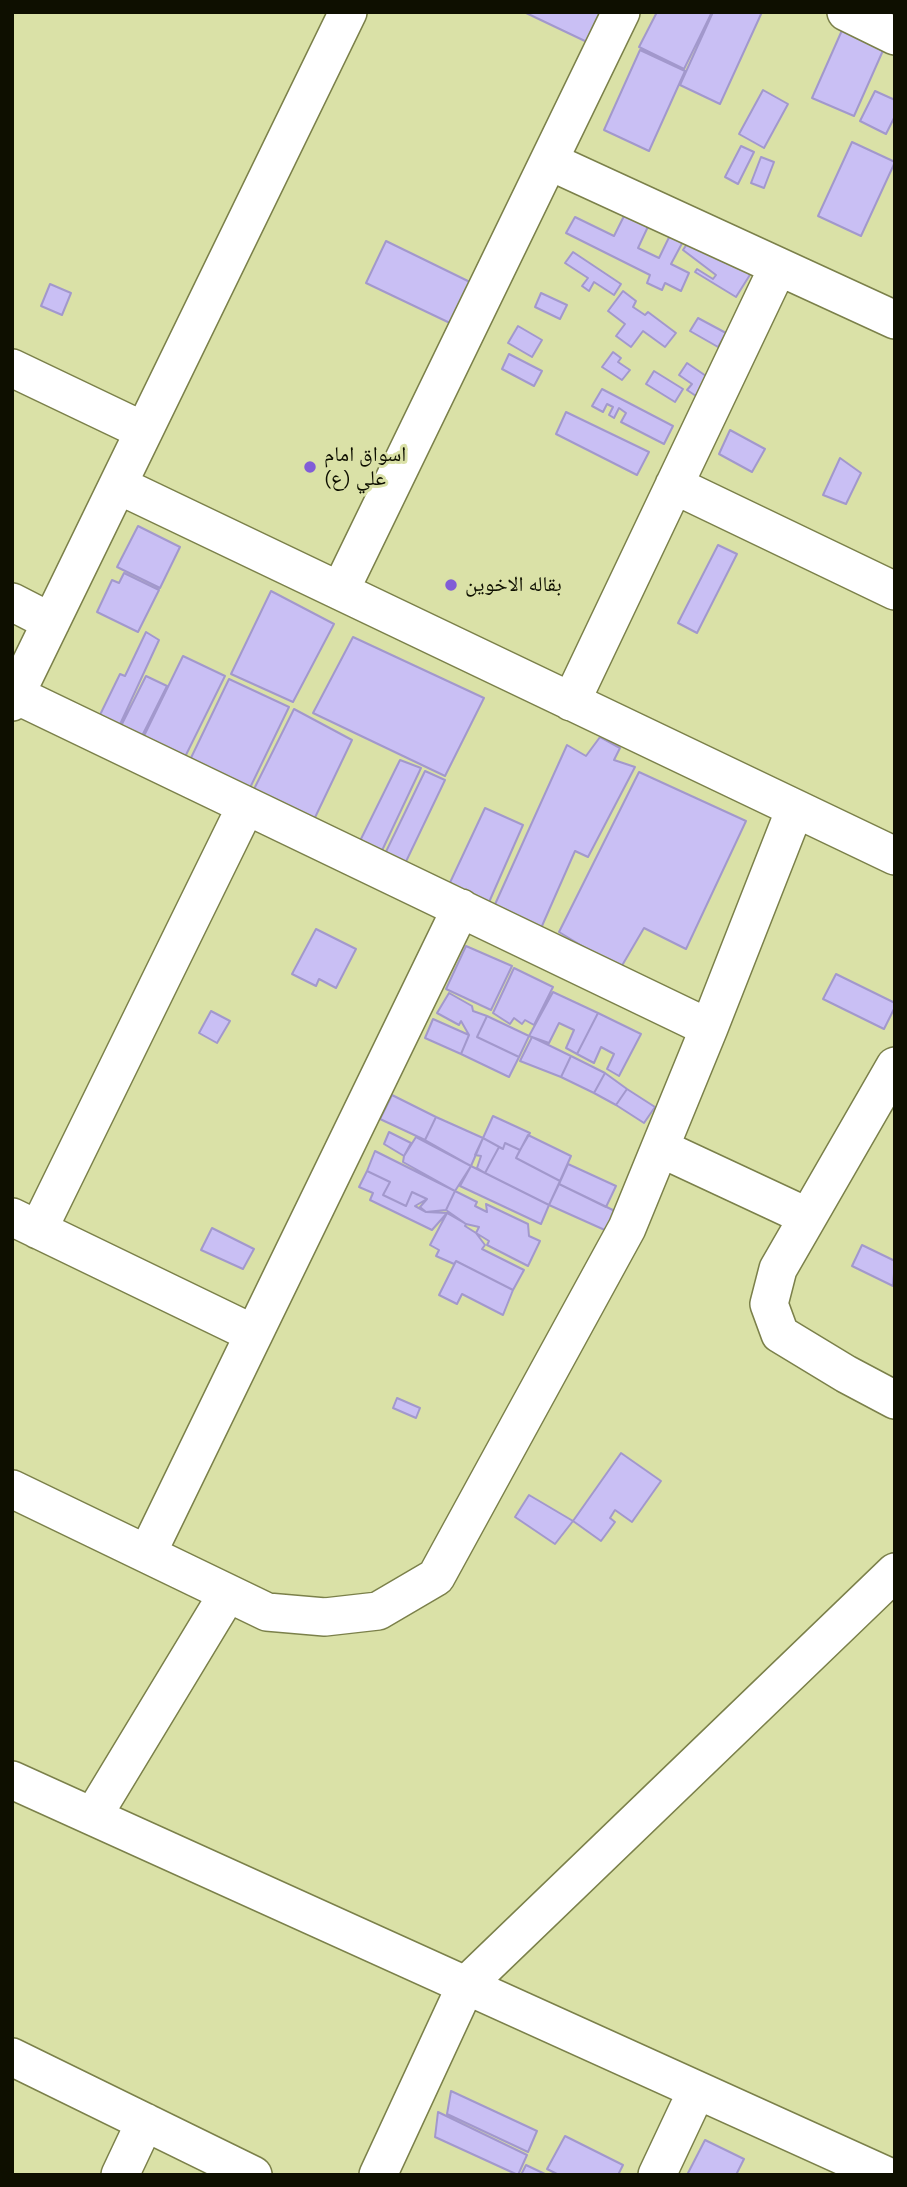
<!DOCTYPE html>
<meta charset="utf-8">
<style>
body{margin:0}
#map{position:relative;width:907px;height:2187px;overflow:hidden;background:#dae1a7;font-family:"IBM Plex Sans",sans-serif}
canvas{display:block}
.frame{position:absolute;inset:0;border:14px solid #0e0f00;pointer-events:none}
</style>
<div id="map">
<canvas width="907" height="2187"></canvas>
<div class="frame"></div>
</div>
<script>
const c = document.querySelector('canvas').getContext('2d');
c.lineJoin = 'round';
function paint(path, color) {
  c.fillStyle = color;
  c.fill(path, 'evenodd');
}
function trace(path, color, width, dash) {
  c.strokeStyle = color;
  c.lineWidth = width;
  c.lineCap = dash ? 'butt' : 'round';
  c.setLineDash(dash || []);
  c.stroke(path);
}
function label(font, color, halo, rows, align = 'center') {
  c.font = font + ' "IBM Plex Sans","Noto Naskh Arabic",sans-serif';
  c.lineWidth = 6;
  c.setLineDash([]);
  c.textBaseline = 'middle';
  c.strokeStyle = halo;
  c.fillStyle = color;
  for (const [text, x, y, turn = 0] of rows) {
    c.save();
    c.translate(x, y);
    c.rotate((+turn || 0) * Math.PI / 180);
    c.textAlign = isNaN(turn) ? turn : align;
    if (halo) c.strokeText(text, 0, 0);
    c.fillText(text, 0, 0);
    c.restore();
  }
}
const building = new Path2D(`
 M524 12H602L587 42Z
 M657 12H712L684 69 639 47Z
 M713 12H762L720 104 680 85Z
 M843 28 885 46 854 116 812 98Z
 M640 50 685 71 649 151 604 130Z
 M763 90 788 104 764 148 739 134Z
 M875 91 895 100V116L886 134 860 121Z
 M852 142 895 162 861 236 818 216Z
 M741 146 754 152 738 184 725 177Z
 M761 157 774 162 764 188 751 183Z
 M629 206 652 218 638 248 659 258 674 227 687 234 671 264 689 273 681 291 665 283 662 290 647 283 650 275 566 233 575 217 614 236Z
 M694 233 753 270 736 297 695 272 697 269 713 279 716 275 683 250Z
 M386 241 472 283 452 324 366 283Z
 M573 252 621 284 614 295 594 282 589 291 582 286 588 278 565 263Z
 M50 284 71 293 62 315 41 306Z
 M623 291 636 301 633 307 645 315 648 312 676 333 665 347 643 331 631 347 616 336 625 324 608 311Z
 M541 293 567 305 560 319 535 307Z
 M698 318 726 333 718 347 690 331Z
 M518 326 542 340 532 357 508 343Z
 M613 352 621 358 618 362 630 370 622 380 602 367Z
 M509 354 542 371 534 386 502 369Z
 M687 363 709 378 696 396 687 390 692 384 679 375Z
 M654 371 683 389 675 402 646 384Z
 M602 389 673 426 664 444 621 422 626 413 619 408 614 418 609 415 613 407 607 404 603 412 592 406Z
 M566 412 649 452 637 475 556 434Z
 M730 430 765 449 752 472 719 454Z
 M840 458 861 473 846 504 823 495Z
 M138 526 180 547 160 588 117 567Z
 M718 545 737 554 697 633 678 623Z
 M124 573 159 590 138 632 97 612 112 580 119 583Z
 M271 591 334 624 293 702 231 674Z
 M146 632 159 640 116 733 96 723 120 674 125 676Z
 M353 637 484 698 445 776 313 713Z
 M183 656 225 676 182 763 141 742Z
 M146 676 167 686 142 736 121 726Z
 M229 679 289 707 247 794 188 764Z
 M294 709 352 740 310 828 250 797Z
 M600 737 620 748 614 760 635 767 588 857 575 851 538 935 492 911 567 745 586 756Z
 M400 760 421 768 378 859 357 847Z
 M425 771 445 780 401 872 381 862Z
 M639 772 746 821 686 949 644 928 620 969 559 932Z
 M485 808 523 825 486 909 447 889Z
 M316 929 356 949 336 988 319 979 316 986 292 974Z
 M466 946 512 966 491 1010 446 989Z
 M514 968 553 987 534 1025 525 1020 522 1024 514 1018 510 1024 493 1013Z
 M836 974 895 1003V1007L884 1029 823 999Z
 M553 992 598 1013 577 1054 566 1048 574 1030 559 1023 549 1043 529 1036Z
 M449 993 472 1006 473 1011 487 1016 477 1037 519 1057 509 1077 461 1054 469 1035 461 1021 459 1025 437 1013Z
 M211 1011 230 1021 217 1043 199 1033Z
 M598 1013 641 1034 619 1076 607 1069 614 1054 601 1047 594 1063 577 1054Z
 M487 1016 529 1036 519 1057 477 1037Z
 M433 1019 469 1035 461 1054 425 1038Z
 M532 1037 571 1056 561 1077 520 1061Z
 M571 1056 605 1073 594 1093 561 1077Z
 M605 1073 627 1089 616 1105 594 1093Z
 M627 1089 655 1107 644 1123 616 1105Z
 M392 1095 436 1117 425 1140 380 1119Z
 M493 1116 530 1133 520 1150 505 1143 503 1149 483 1138Z
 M436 1117 483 1138 471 1166 425 1140Z
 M389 1132 411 1143 404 1156 384 1144Z
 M528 1135 571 1156 560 1181 516 1158Z
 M416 1137 471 1166 455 1191 403 1162 404 1156Z
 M483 1138 499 1147 485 1173 477 1168 481 1156 475 1155Z
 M505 1143 520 1150 516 1158 560 1181 549 1205 485 1173 499 1147 503 1149Z
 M375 1151 455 1191 446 1210 426 1212 420 1207 427 1199 412 1192 406 1206 383 1195 390 1182 367 1171Z
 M568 1164 616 1186 606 1207 559 1184Z
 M471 1166 549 1205 541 1224 460 1186Z
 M367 1171 390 1182 383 1195 406 1206 412 1192 427 1199 415 1206 426 1212 447 1213 432 1230 370 1200 373 1193 359 1187Z
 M559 1184 617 1212 607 1231 549 1205Z
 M455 1191 477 1202 475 1206 487 1212 486 1204 528 1224 529 1236 540 1241 528 1266 487 1245 489 1241 476 1233 479 1227 466 1224 446 1210Z
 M447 1213 466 1224 465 1226 476 1233 485 1245 482 1249 524 1270 513 1290 456 1261 454 1264 436 1256 439 1250 430 1245Z
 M212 1228 254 1249 243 1269 201 1250Z
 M862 1245 895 1261 893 1286 852 1266Z
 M456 1261 513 1290 503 1315 462 1294 457 1304 439 1295Z
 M397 1398 420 1408 416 1418 393 1408Z
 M621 1453 661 1481 632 1522 615 1510 610 1518 615 1522 601 1541 573 1521Z
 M529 1495 573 1521 555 1544 515 1517Z
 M451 2091 537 2131 528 2152 447 2114Z
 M438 2112 527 2155 518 2175 435 2137Z
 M565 2136 623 2165 618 2175H559L547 2169Z
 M705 2140 744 2159 736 2175H687Z
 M526 2165 547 2175H521Z`);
paint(building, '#c9bff4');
trace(building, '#a298cc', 2);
const minor = new Path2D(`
 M846 12 895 36
 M549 161 895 320
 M12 368 144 431
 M118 485 895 856
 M674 485 895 591
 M340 591 621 12
 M12 602 51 622
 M16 695 709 1028
 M12 702 348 12
 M571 702 778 267
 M895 1066 778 1269 769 1304 780 1334 846 1374 895 1400
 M660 1148 808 1217
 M12 1217 254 1334
 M38 1230 246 806
 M12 1489 267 1612 325 1617 378 1611 436 1577 627 1228 709 1028 795 809
 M147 1554 461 908
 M12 1780 885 2175
 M93 1816 228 1593
 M12 2057 253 2175
 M120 2175 145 2122
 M378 2175 466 1985 895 1572
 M657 2175 697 2090`);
trace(minor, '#7b804a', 40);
trace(minor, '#fff', 37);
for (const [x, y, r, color] of [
 [310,467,7,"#815dd7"],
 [451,585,7,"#815dd7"]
]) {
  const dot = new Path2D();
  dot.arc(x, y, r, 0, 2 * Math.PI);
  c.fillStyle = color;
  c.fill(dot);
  trace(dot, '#dae1a7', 2.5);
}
label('21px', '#0e0f00', '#dae1a7', [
 ["اسواق امام",324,455],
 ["علي (ع)",324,479],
 ["بقاله الاخوين",465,585]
], 'left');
</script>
